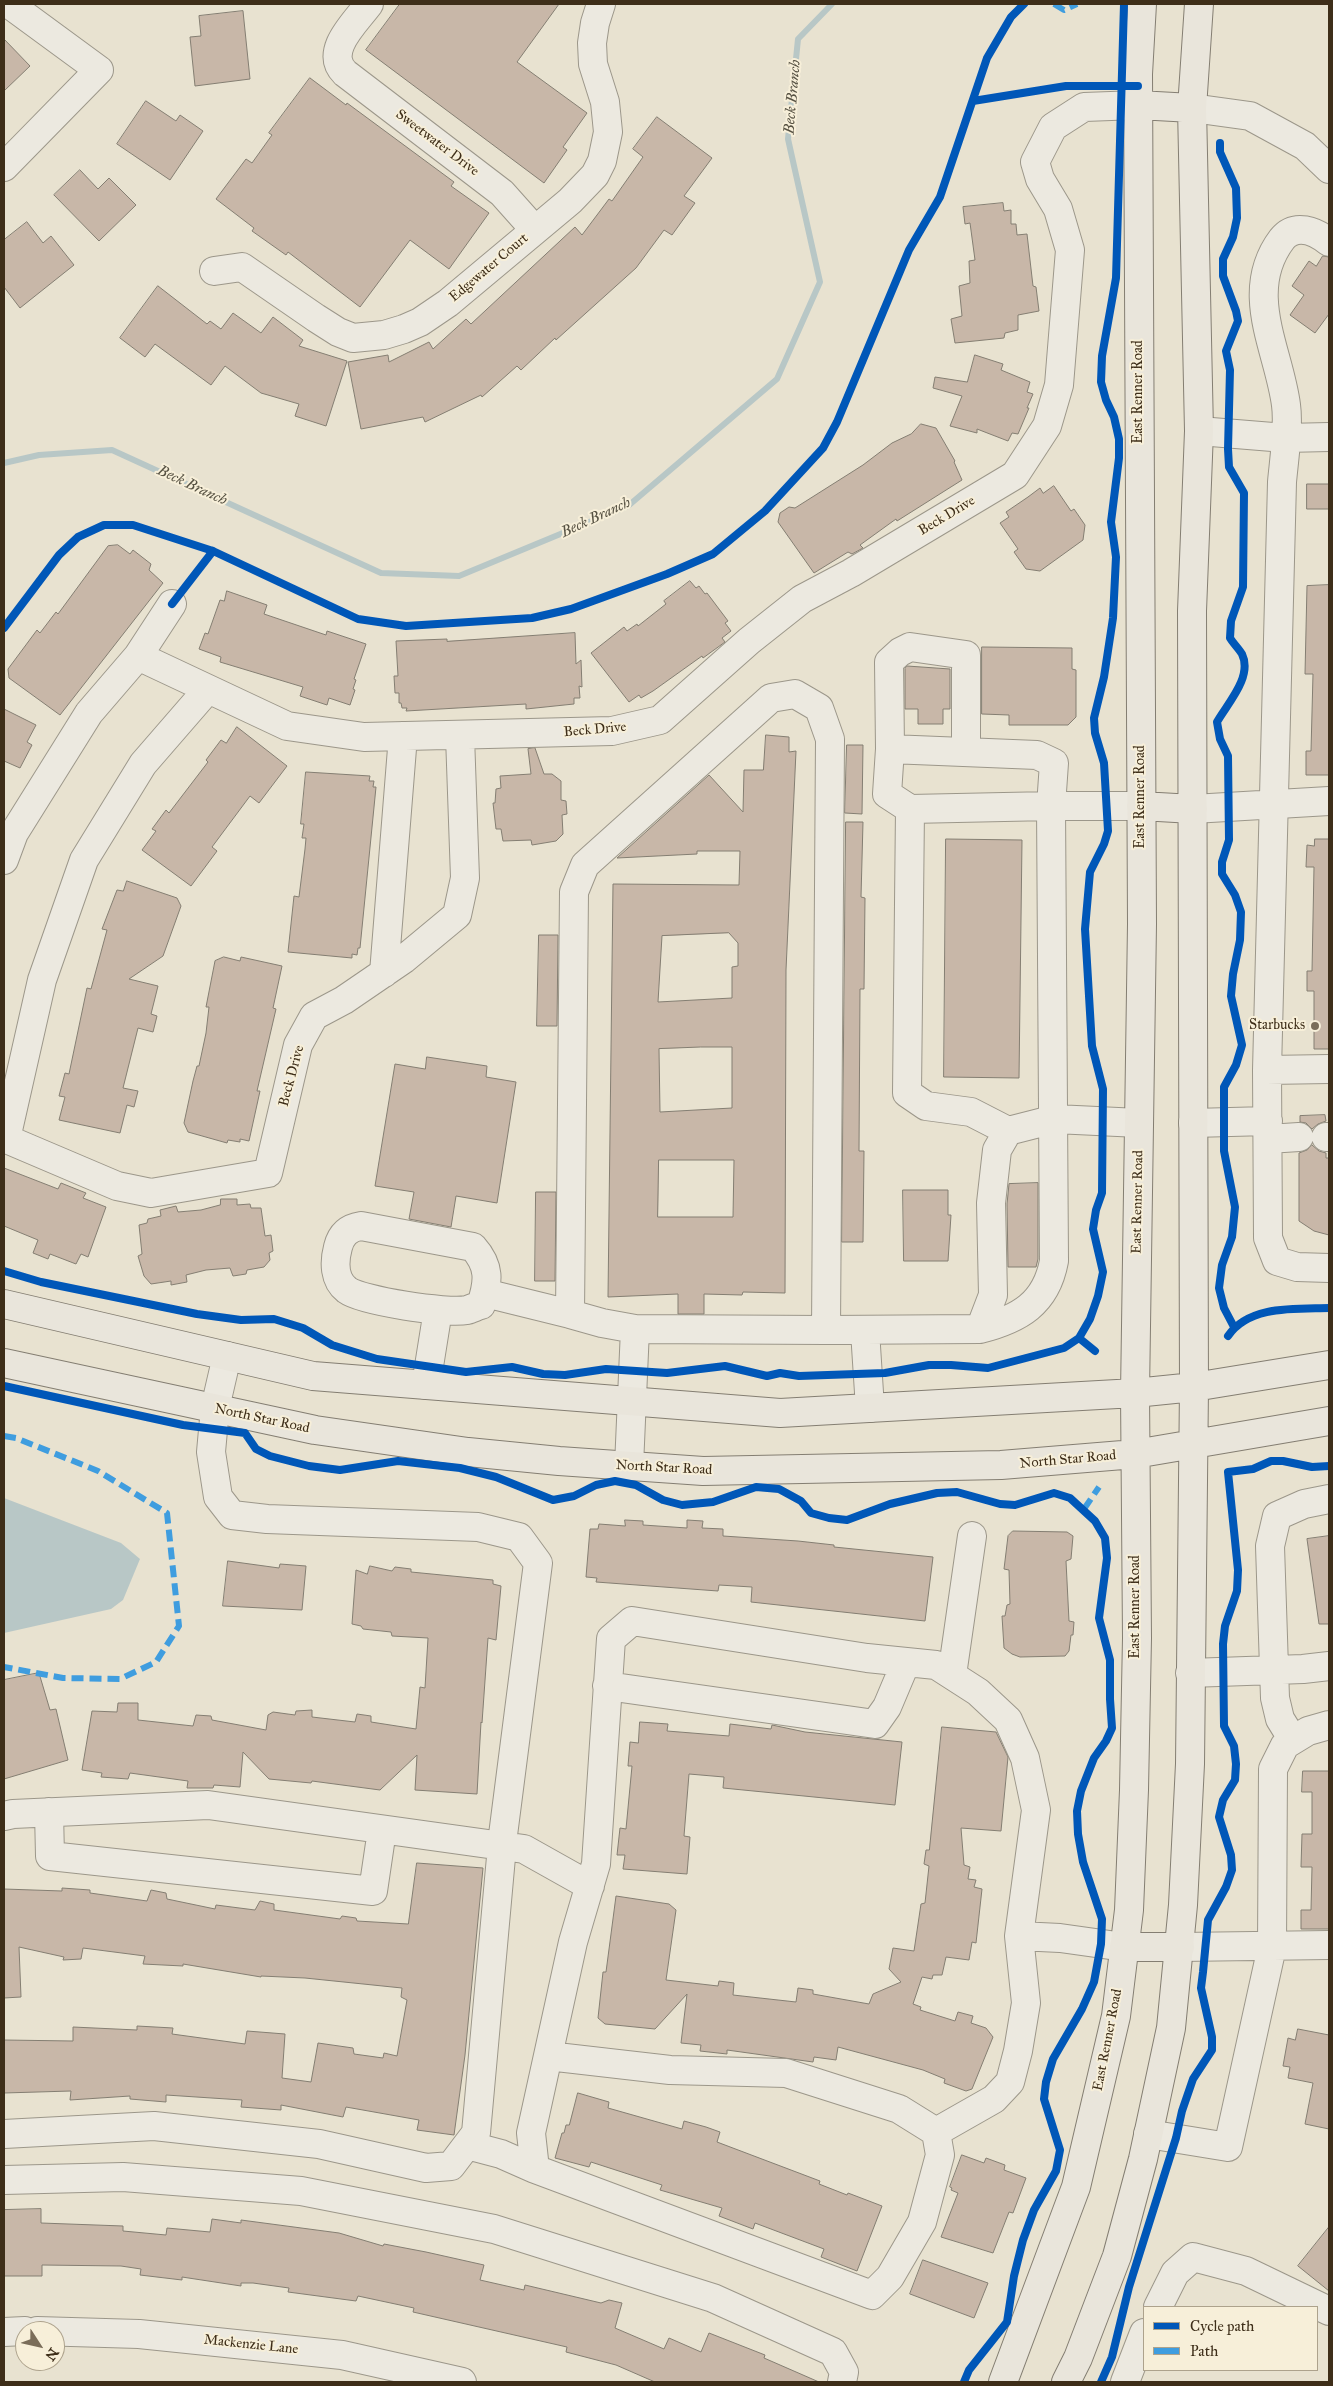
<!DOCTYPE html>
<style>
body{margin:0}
#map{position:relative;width:1333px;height:2386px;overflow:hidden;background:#e8e2d0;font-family:"IM FELL Great Primer",serif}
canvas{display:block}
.frame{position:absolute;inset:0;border:5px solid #3e2e19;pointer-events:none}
.legend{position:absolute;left:1143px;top:2306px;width:175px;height:65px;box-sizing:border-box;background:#f7efd9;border:1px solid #ada28c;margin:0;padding:6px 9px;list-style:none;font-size:15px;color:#3e2e19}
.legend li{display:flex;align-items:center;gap:10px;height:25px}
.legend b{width:25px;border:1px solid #ada28c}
.north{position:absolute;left:15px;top:2321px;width:50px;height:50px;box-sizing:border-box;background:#f7efd9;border:1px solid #ada28c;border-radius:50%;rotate:125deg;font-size:14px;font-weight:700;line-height:20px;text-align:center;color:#3e2e19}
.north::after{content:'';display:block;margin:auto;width:18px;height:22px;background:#7a6d59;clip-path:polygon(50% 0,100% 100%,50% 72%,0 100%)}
</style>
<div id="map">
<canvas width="1333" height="2386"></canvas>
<div class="frame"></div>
<ul class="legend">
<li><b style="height:6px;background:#0057b8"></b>Cycle path</li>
<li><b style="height:6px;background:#3f9ddf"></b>Path</li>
</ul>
<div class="north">N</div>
</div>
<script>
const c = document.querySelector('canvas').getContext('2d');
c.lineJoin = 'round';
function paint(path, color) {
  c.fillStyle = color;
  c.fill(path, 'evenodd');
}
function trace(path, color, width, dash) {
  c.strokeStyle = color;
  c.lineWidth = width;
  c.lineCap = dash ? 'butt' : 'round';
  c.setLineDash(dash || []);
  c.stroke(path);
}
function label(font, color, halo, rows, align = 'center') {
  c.font = font + ' "IM FELL Great Primer",serif';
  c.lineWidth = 4;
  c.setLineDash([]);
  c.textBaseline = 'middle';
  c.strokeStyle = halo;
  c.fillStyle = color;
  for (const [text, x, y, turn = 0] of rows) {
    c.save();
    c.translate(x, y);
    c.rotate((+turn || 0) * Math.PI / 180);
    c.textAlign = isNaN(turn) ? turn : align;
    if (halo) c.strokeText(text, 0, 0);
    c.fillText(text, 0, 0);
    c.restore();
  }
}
paint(new Path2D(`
 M4 1498 121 1543 140 1559 123 1600 111 1609 4 1633Z`), '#b8c7c6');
trace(new Path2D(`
 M4 463 39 455 112 450 381 573 459 576 628 506 777 379 820 282 788 139 798 39 832 4`), '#b8c7c6', 6);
const building = new Path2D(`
 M400 4H559L517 62 587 113 563 147 567 150 544 183 366 50Z
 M243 11 250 79 195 86 190 37 201 36 199 16Z
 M4 39 30 66 4 91Z
 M310 78 346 105 347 103 454 182 451 186 489 213 449 269 410 240 360 307 288 252 286 255 252 231 254 228 216 199 246 159 252 163 272 135 269 133Z
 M146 101 176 121 180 115 203 131 170 180 117 144Z
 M657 117 712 158 684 196 695 203 672 235 664 230 636 268 556 340 555 338 521 370 517 366 482 397 481 395 425 422 423 417 361 429 348 362 388 355 389 362 429 342 433 349 466 319 471 324 575 227 582 235 609 199 612 201 643 157 633 149Z
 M80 170 98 189 109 178 136 205 99 241 54 195Z
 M1003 203 1004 211 1011 210V224H1016L1017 235 1027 234 1033 286 1036 287 1039 311 1018 315V330L1005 333 1004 338 955 343 951 319 962 316 959 286 970 283 969 261 975 260 970 223 965 224 963 207Z
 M27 222 43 243 51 236 74 265 20 308 4 287V240Z
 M1323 256 1329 257V314L1315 333 1290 315 1304 295 1292 286 1309 261 1316 266Z
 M158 286 207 324 210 321 221 329 233 313 261 333 273 317 303 340 299 346 347 361 326 426 295 416 299 404 261 393 225 366 211 385 155 344 145 357 120 338Z
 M975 355 1003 364 1001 370 1030 382 1027 392 1033 394 1027 408H1029L1018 434 1012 433 1008 441 977 429V433L950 426 962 396 933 388 935 377 967 382Z
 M921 424 936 428 955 461 954 462 962 480 897 521 896 519 860 545 863 548 852 554 848 552 814 573 778 522 780 513 789 507 795 508 863 465 892 443 911 434Z
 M1307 484H1329V509H1307Z
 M1054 486 1071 511 1074 509 1085 525 1083 540 1040 571 1026 569 1014 552 1018 549 1000 523 1009 517 1006 512 1028 497 1040 488 1043 493Z
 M118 545 130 554 133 550 151 564 149 570 163 583 60 715 9 678 8 669 37 630 40 633 56 612 58 614 108 546Z
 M690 581 696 588 699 586 705 594 707 593 728 621 725 623 731 631 722 638 725 642 703 658 702 656 653 691 641 698 639 695 629 702 591 653 624 627 627 631 637 624 638 626 666 604 664 601Z
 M1329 585V775H1306V751H1311L1313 674H1305L1307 586Z
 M227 591 267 605 264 614 326 635 327 631 366 644 354 679 356 680 353 689 355 690 350 705 329 698 327 705 300 696 303 687 220 662 221 657 199 649 205 633 208 634 220 600 224 601Z
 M575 633 576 664 581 660 582 687 579 686 580 698H574V704L526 709V704L406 711 407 708H402L401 703H399V693H395L394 676H398L396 641 447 639V641Z
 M982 647 1072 648V669L1076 670V717L1068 725H1009V715L982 714Z
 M907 666 950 669V709H943V724H918V709H905V669Z
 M4 709 36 725 27 742 32 745 20 768 4 761Z
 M237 727 287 766 259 803 250 796 212 847 217 851 191 886 142 850 156 831 152 829 166 810 169 813 208 762 206 760 221 740 226 743Z
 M766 735 789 737V752L796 751 786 970 785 1293 743 1292 742 1295 704 1294V1314H678V1294L608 1297 613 884 739 885 740 851H697V854L617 858 709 775 743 812 744 770H763ZM729 933 738 943V966L732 967V998L658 1002 662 936ZM701 1047H732V1108L660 1112 659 1049ZM659 1160H734L733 1217H658Z
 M847 745H863L862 814 845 813Z
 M535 748 544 774H552L561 781V800L566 801 567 814 562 815 563 834 556 841 532 845 531 840 503 841 501 829H496L493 803H495L496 789 501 788 500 776 531 774 528 749Z
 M306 772 370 776 369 781H374L373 787H376L360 948H358L357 955 352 954V958L288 952 294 896 299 897 305 849 306 838H302L304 824H301Z
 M846 822H863L861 897 865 898 864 989H860L859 1151H864L863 1242H842Z
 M946 839 1022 840 1019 1078 944 1077Z
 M1315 839H1329V1049H1314V991H1307V971H1312L1314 867H1306L1307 845 1314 846Z
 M127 881 177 898 181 906 163 956 129 979 158 986 151 1014 157 1016 153 1032 138 1028 123 1088 138 1091 134 1107 127 1105 120 1133 59 1120 65 1097 59 1096 65 1073 69 1074 87 988 91 989 107 930 102 929 117 890 123 891Z
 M539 935H558L557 1026H537Z
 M224 957 240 961 241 957 282 966 273 1008 276 1009 257 1091H260L249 1141 240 1139V1142L228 1140 227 1143 188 1132 184 1123 193 1081 197 1066H199L206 1033 209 1007H206L215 961Z
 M427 1057 487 1066 486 1077 516 1082 497 1203 456 1196 451 1227 409 1219 414 1192 375 1186 395 1064 425 1069Z
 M1325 1115 1326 1121 1318 1124 1312 1129 1306 1123 1300 1122V1116Z
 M1312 1145 1319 1151 1326 1153V1158H1329V1235L1314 1231 1299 1221V1153L1307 1150Z
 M4 1168 58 1189 61 1183 86 1193 83 1198 106 1207 88 1257 81 1254 76 1264 50 1254 48 1259 33 1253 38 1240 4 1226Z
 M1038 1183V1259L1036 1267H1008L1007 1204 1009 1184Z
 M903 1190H948V1215H951L948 1261H904Z
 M536 1192H556L555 1281H535Z
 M221 1199H237V1205L250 1204 251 1208H261L265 1236 271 1235 273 1251 269 1253 270 1260 264 1267 247 1270 246 1274 233 1276 230 1268 206 1270 186 1275 187 1282 171 1285V1281L151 1284 144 1276 138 1256 142 1254 139 1225 147 1223 148 1219 161 1216 160 1210 176 1206 178 1212 201 1210 220 1205Z
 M625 1520 643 1521V1525L687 1528V1520L703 1521 702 1528 723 1529V1536L798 1541 834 1545V1547L933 1557 925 1621 751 1602 752 1587 719 1585 718 1591 596 1582 597 1578 586 1577 590 1529H598L599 1524 625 1526Z
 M1013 1531 1067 1532 1073 1536 1071 1559 1066 1561 1069 1621 1074 1622 1073 1635H1071L1069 1651 1065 1656 1020 1657 1012 1654 1004 1648 1002 1616H1005L1007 1605 1010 1604 1009 1570 1004 1569 1008 1536Z
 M1329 1536V1624H1319L1307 1539Z
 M228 1561 279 1568 280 1564 306 1566 302 1610 223 1606Z
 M370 1566 392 1571 395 1567 411 1569V1572L493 1580V1584L501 1586 496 1640 488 1638 482 1723 481 1722 477 1794 415 1790 417 1755 380 1790 312 1781 311 1783 269 1779 243 1752 240 1787 214 1785 213 1788H187L188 1781 130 1773 128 1779 101 1777 102 1773 82 1770 92 1711 117 1712 118 1703H138V1720L193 1726 196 1715 211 1716 212 1720 266 1730 268 1715 273 1712 295 1715 296 1711 312 1710V1717L355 1722 357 1714 371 1716V1722L416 1729 420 1687 425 1688 428 1638 392 1636 391 1632 363 1629 361 1626 352 1624 356 1570 367 1574Z
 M39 1673 50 1710 56 1709 68 1760 4 1779V1680Z
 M640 1722 668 1724 667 1731 729 1736 730 1724 771 1729 772 1725 805 1732 902 1742 895 1805 723 1788 724 1777 689 1774 684 1836 690 1837 687 1874 623 1869 625 1855H617L620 1828 626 1829 632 1766H628L630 1742 638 1743Z
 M942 1727 996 1732 1008 1757 1001 1831 961 1828 964 1865 970 1867 968 1879 976 1880 974 1887 982 1889 976 1943 972 1942 969 1960 946 1957 942 1975H933L932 1979 922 1977 913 2004 921 2007 920 2010 955 2021 958 2012 973 2016 971 2023 986 2028 993 2037 972 2089 966 2091 944 2083 945 2079 923 2070 838 2047 836 2060 814 2057 813 2062 727 2050V2054L700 2051 701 2045 681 2043 687 1994 655 2029 605 2024 598 2018 603 1972H606L616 1896 669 1904 676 1910 666 1980 718 1986 719 1981 734 1983 733 1995 796 2002 798 1988 813 1990V1994L869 2004 873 1994 901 1982 889 1969 893 1948 914 1951 921 1904 925 1903 929 1866 924 1864 926 1850H929Z
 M1303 1771H1329V1929H1301V1910H1311L1312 1867H1301L1302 1834H1312V1792H1302Z
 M417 1863 483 1868 465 2055 454 2135 417 2130 419 2120 346 2107 343 2117 281 2105V2110L241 2107 242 2100 166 2095V2102L130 2099V2096L70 2100 71 2091 4 2093V2040L73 2041V2027L137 2030V2026L173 2028 172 2034 245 2044 247 2031 285 2034 282 2078 311 2082 318 2043 353 2048 354 2054 383 2058 384 2053 397 2056 407 2000 401 1997 402 1988 305 1978 261 1976V1977L183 1964V1966L143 1964 145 1956 83 1948 81 1959 63 1960 64 1957 19 1947 21 1997 4 1998V1889L62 1891V1888L90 1890V1893L147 1901 151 1890 166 1893 167 1899 215 1909 216 1905 255 1910 260 1901 274 1904V1910L340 1919 342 1916 356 1918 357 1921 408 1924Z
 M1298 2029 1329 2035V2129L1305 2124 1313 2083 1288 2078 1290 2067 1283 2066 1288 2038 1295 2040Z
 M578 2093 609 2102 608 2108 682 2129 684 2121 706 2127 720 2132 717 2142 820 2181 819 2184 847 2195 848 2193 882 2206 857 2271 821 2257 824 2249 755 2223 753 2229 719 2216 722 2208 660 2190 662 2185 591 2162 589 2167 555 2158 562 2133H564L566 2125H569Z
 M962 2155 984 2163 986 2158 1005 2165 1004 2170 1026 2178 1013 2213 1009 2212 993 2253 941 2237 958 2193 951 2190 952 2188 950 2187Z
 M41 2209V2223L123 2226V2231L166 2235 167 2228 210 2232 212 2219 241 2223V2220L339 2233 383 2246 384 2244 426 2252 484 2265 480 2280 524 2290 525 2285 601 2303 609 2300 622 2303 615 2328 664 2349 669 2338 701 2352 709 2333 765 2355 764 2358 819 2382H655L616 2365 566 2352 567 2347 413 2312 414 2308 358 2296 356 2301 288 2292 289 2288 253 2283H241V2286L182 2277V2280L140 2275 141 2269 121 2266 42 2265V2276H4V2210Z
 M1329 2227V2291L1298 2266Z
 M923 2260 988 2283 974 2318 910 2294Z`);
paint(building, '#c8b7a8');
trace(building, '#847e72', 1);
const minor = new Path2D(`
 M369 4C356 22 323 51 345 73L502 193 535 230
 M1192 108 1250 116 1305 146 1329 169
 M4 167 99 70 9 4
 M1329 242C1315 231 1295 223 1282 239 1242 292 1279 350 1286 405 1289 426 1284 460 1282 482L1267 1070 1268 1238 1277 1261 1297 1267 1329 1268
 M214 271 242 267 316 318 338 332 353 338 384 335 404 329 420 322 448 303 570 201 595 175 602 161 608 132 605 102 593 64 592 43 595 23 601 4
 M1199 431 1285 438 1329 437
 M138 656 287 726 364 737 612 731 660 720 749 641 802 599 851 573 1015 475 1047 426 1059 385 1070 250 1058 209 1040 179 1035 162 1053 127 1084 107 1138 105
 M890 749 889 662 900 652 910 647 966 655V752
 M910 809 887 794 890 749 1037 755 1054 763 1051 806 910 809 907 1093 926 1106 971 1112 1008 1131
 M1193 809 1329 801
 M4 860 14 833 89 713 138 656 172 604
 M384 973 403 736
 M1267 1070 1329 1069
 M1193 1123 1268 1121
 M1326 1137H1329
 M4 1138 117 1186 151 1193 268 1173 298 1045 314 1016 344 1000 404 959 457 915 465 878 460 736
 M6 1139 42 980 84 860 143 764 208 689
 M1268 1139 1299 1137
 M361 1226 473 1247C490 1266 489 1281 481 1305 477 1306 471 1309 467 1310 447 1314 362 1301 347 1290 334 1280 334 1262 338 1247 341 1235 348 1228 361 1226Z
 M485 1293 570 1314
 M980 1329C1019 1319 1046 1304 1054 1261L1051 806H1141
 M826 1330 980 1329 993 1295 991 1203 997 1150 1008 1131 1055 1119 1139 1123
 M865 1331 870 1408
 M426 1385 438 1310
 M629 1466 635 1329 602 1323 570 1314 574 892 585 865 771 698 795 694 819 708 830 739 826 1330 635 1329
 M1190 1673 1303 1669 1329 1666
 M952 1675 972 1536
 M607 1686 875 1724 887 1707 906 1662
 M1293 1740 1280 1719 1275 1698 1270 1546 1277 1516 1304 1504 1329 1499
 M49 1812 50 1856 373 1891 382 1830
 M4 1816 13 1814 208 1805 524 1849 590 1886
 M1019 1936 1060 1938 1124 1947
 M1180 1947 1329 1945
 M548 2056 670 2070 786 2073 899 2109 936 2132 940 2155 922 2222 890 2277 872 2295 535 2169 531 2133 573 1942 596 1864 611 1639 632 1621 867 1658 936 1665 978 1692 1008 1720 1025 1758 1036 1810 1019 1936 1026 2003 1018 2051 1010 2082 994 2099 936 2132
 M4 2134 154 2126 319 2144 426 2168 451 2166 476 2133 503 1835 538 1563 519 1537 478 1527 267 1519 232 1515 218 1497 211 1452 215 1408 227 1356
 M1148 2134 1228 2147 1272 1947 1273 1769 1285 1745 1308 1731 1329 1725
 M467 2145 501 2154 535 2169
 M4 2180 123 2177 301 2191 494 2229 713 2298 833 2352 844 2372 842 2382
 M1158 2307 1175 2273 1193 2257 1246 2271 1329 2311
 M37 2331 139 2334 342 2355 462 2382
 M4 2332 25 2331
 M1125 2382 1144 2333`);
const major = new Path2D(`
 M1138 105 1192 108
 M1141 806 1193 809
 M4 1304 313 1376 780 1413 1135 1393 1194 1387 1329 1365
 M4 1363 315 1430 468 1452 559 1461 703 1471 1001 1465 1135 1454 1329 1421
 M1124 1947H1180
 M1003 2382 1076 2187 1116 2016 1129 1910 1134 1790 1137 1638 1135 1393 1142 924 1138 74 1142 4
 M1066 2382 1078 2358 1117 2256 1143 2159 1171 2028 1183 1905 1190 1764 1194 1387 1192 611 1199 431 1192 108 1199 4`);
trace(minor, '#9c978a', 30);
trace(major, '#847e72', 30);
trace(minor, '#ece9e0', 28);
trace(major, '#e9e5db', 28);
trace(new Path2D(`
 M1054 4 1064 10 1077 4
 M4 1436 16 1438 98 1471 167 1513 179 1626 156 1662 120 1679 63 1678 4 1667
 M1084 1509 1099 1487`), '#3f9ddf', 6, [12, 6]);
trace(new Path2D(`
 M973 101 1066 86H1138
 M1220 143V152L1236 188 1237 218 1233 237 1223 259V276L1236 311 1238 321 1226 351 1230 370 1228 449 1229 467 1244 493 1243 587 1231 621 1230 638C1233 643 1239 649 1242 654 1253 677 1227 704 1217 722L1220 739 1228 756 1229 840 1222 862V874L1235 895 1241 912 1240 940 1233 974 1231 996 1242 1045 1236 1065 1224 1087V1151L1235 1207 1232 1237 1222 1265 1219 1288 1224 1308 1234 1327
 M172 604 213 551
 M4 628 59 555 78 537 104 525H133L213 551 358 619 406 626 532 618 571 609 667 574 713 554 765 511 823 448 837 422 909 250 940 197 987 58 1011 17 1024 4
 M4 1271 41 1282 197 1314 241 1320 274 1319 303 1328 332 1345 377 1359 466 1372 512 1367 543 1374 565 1375 606 1369 667 1373 725 1366 767 1376 780 1373 799 1376 885 1373 929 1365H951L988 1368 1064 1348 1079 1338
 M1228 1336C1249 1305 1295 1309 1329 1308
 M1095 1351 1079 1338 1090 1319 1098 1296 1103 1272 1093 1229 1096 1210 1102 1193 1103 1089 1092 1046 1085 929 1090 872 1104 844 1108 831 1104 763 1095 733 1094 718 1104 677 1113 618 1116 557 1111 522 1119 458V439L1114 417 1106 400 1101 382 1102 356 1116 278 1124 4
 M4 1386 183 1425 245 1433 256 1449 270 1456 309 1466 340 1470 398 1461 460 1468 496 1477 553 1500 574 1496 596 1485 615 1481 636 1485 663 1500 682 1505 713 1502 756 1487 779 1489 801 1501 811 1513 829 1518 847 1520 890 1504 937 1493 957 1492 1000 1504 1015 1505 1054 1493 1070 1498 1095 1521 1105 1538 1107 1558 1099 1618 1110 1660V1699L1112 1728 1106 1741 1094 1758 1081 1791 1077 1811 1078 1834 1083 1862 1102 1919 1101 1944 1094 1982 1082 2009 1053 2059 1046 2082 1044 2099 1060 2150 1056 2171 1034 2210 1023 2240 1014 2276 1007 2322 969 2370 964 2382
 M1101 2382 1112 2357 1129 2287 1176 2138 1182 2111 1193 2079 1212 2050V2037L1201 1988 1203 1972 1208 1920 1226 1887 1232 1870 1231 1855 1219 1817 1223 1800 1235 1780 1236 1764 1234 1746 1224 1726 1223 1644 1225 1626 1237 1591 1238 1570 1228 1472 1253 1469 1271 1461H1283L1312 1467 1329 1466`), '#0057b8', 8);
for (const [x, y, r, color] of [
 [1315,1026,5,"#7a6d59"]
]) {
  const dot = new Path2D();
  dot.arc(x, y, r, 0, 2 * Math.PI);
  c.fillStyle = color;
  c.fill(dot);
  trace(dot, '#f7efd9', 2);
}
label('14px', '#3e2e19', '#f7efd9', [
 ["Sweetwater Drive",437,143,37],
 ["Edgewater Court",489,268,-40],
 ["East Renner Road",1139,392,-90],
 ["Beck Drive",947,516,-31],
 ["Beck Drive",595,730,-5],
 ["East Renner Road",1141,797,-90],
 ["Beck Drive",292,1076,-75],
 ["East Renner Road",1138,1202,-89],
 ["North Star Road",262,1419,12],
 ["North Star Road",1068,1460,-5],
 ["North Star Road",664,1468,3],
 ["East Renner Road",1136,1607,-90],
 ["East Renner Road",1108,2040,-79],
 ["Mackenzie Lane",251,2345,6]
]);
label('14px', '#3e2e19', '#f7efd9', [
 ["Starbucks",1305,1026]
], 'right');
label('italic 15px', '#575243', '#f7efd9', [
 ["Beck Branch",793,97,-85],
 ["Beck Branch",192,486,25],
 ["Beck Branch",596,518,-25]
]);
</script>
